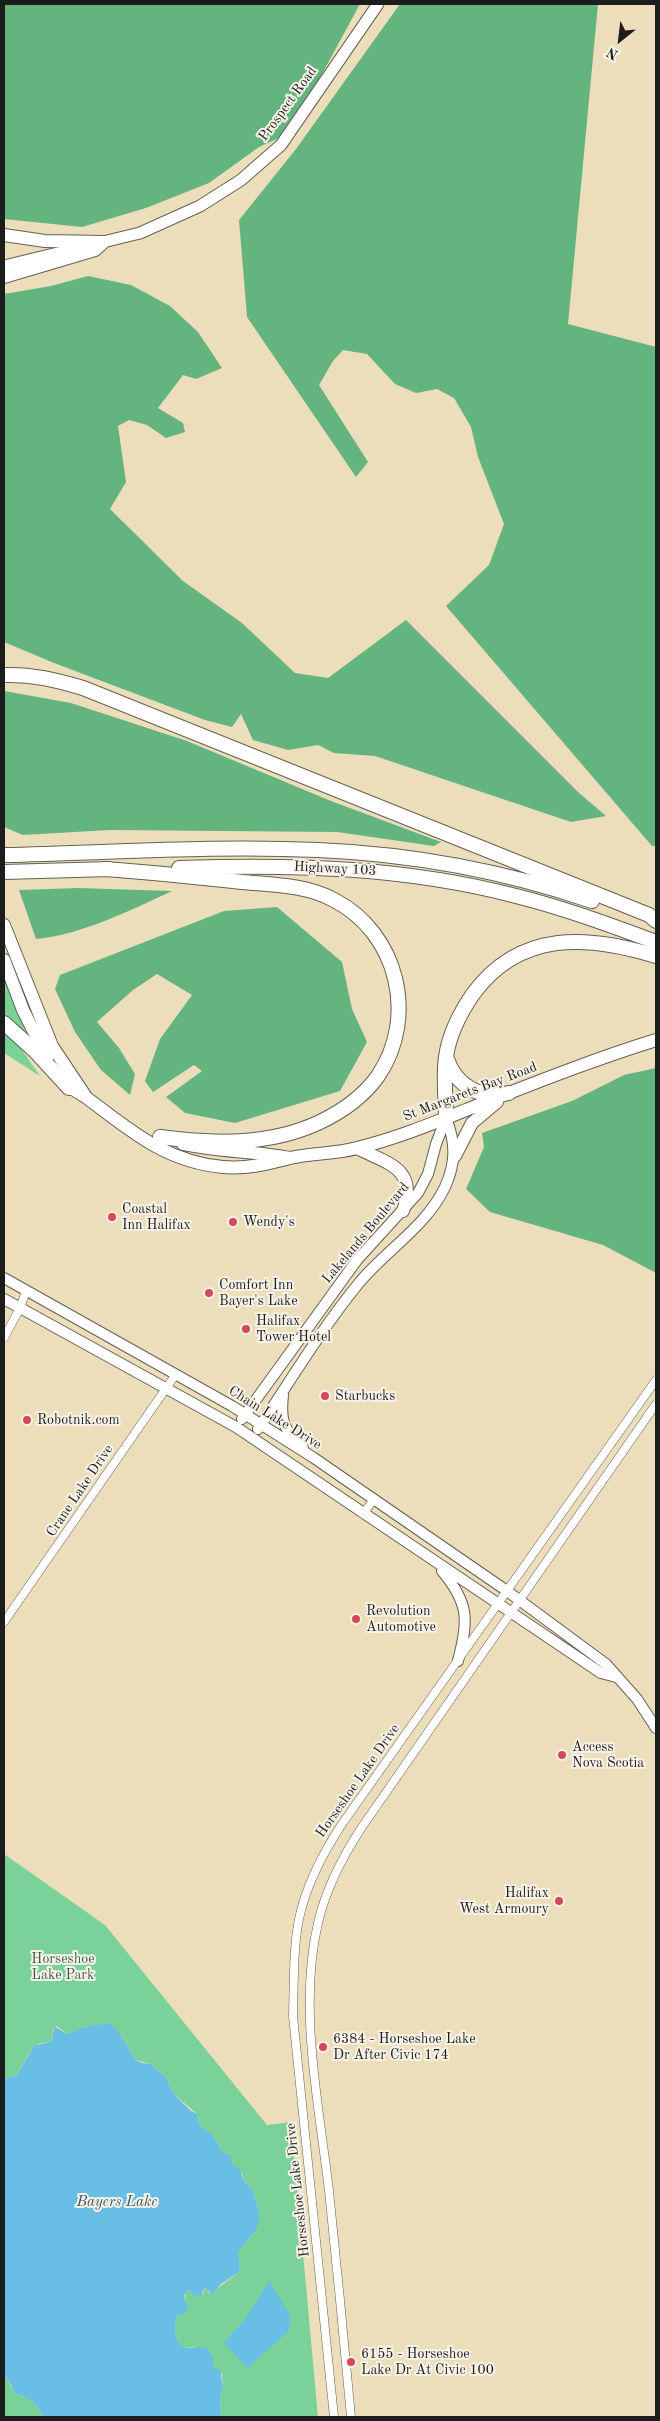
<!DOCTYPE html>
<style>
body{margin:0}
#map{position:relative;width:660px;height:2421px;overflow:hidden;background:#eddebb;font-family:"Old Standard TT",serif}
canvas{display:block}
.frame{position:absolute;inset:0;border:5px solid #1c1c1c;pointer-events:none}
.north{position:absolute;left:595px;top:15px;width:50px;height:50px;-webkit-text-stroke:4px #f7f3e8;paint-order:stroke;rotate:209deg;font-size:14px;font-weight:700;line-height:20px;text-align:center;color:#1c1c1c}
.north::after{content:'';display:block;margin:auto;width:18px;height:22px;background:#1c1c1c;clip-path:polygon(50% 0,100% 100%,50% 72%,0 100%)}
</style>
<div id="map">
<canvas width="660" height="2421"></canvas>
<div class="frame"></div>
<div class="north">N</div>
</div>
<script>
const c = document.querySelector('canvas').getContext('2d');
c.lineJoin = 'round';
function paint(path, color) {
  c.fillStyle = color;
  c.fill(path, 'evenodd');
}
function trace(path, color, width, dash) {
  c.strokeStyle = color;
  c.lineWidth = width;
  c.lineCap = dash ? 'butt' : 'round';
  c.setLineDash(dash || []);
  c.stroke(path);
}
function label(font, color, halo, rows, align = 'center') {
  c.font = font + ' "Old Standard TT",serif';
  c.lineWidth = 4;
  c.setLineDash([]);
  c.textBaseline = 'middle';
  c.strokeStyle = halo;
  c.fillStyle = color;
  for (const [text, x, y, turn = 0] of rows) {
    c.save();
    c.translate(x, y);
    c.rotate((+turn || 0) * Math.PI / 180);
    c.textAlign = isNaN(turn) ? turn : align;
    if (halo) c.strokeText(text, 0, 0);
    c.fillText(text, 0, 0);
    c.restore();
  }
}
paint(new Path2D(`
 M4 973 25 1032 4 1014Z
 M4 1031 20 1047 40 1076 4 1053Z
 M4 1854 105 1925 267 2125 291 2122 318 2417H221L220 2396 223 2388 222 2374 213 2369V2356C208 2353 200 2347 195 2347 192 2346 189 2348 186 2348 173 2346 174 2325 177 2316L182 2315 186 2304 185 2293 189 2290 203 2295 205 2287 210 2294 239 2272 240 2269 238 2252 254 2233 259 2211 252 2188 245 2183 242 2173 232 2164 228 2154 222 2152 213 2135 199 2124 197 2114 174 2094 165 2076 150 2064 136 2060 120 2034 109 2023C102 2028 98 2024 90 2026 85 2026 74 2032 67 2034L57 2026 53 2028 52 2041 38 2044 31 2050 16 2076 4 2078Z
 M4 2375 17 2395C31 2394 38 2406 43 2417H4Z`), '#7bd298');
paint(new Path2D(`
 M4 4H360L290 133 259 147 209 183 146 208 82 227 4 219Z
 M400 4H598L568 324 656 347V846H652L446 606 489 565 504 524 478 457 471 427 454 398 437 389 416 393 395 384 367 354 343 350 333 361 319 385 368 462 356 477 247 317 239 220 296 149Z
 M88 276 131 285 170 306 198 332 222 368 196 379 183 375 158 408 183 423 185 432 166 438 147 425 129 420 118 426 126 482 110 509 183 581 242 623 295 673 328 678 406 620 578 792 606 816 571 822 375 756 334 753 318 745 288 750 253 740 241 714 232 727 205 720 54 663 4 642V294L51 286Z
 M4 691 71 703 187 741 331 801 441 842 434 846 337 832 109 830 23 835 4 827Z
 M78 888 172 891C131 910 81 935 36 939L19 890Z
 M277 907 342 962 352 1009 367 1042 340 1091 235 1123 185 1113 166 1097 202 1071 194 1065 153 1092 145 1081 160 1039 192 995 157 974 133 990 97 1022 119 1048 135 1074 130 1095 101 1070 75 1032 55 989 60 975 224 911Z
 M656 1068V1273L603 1245 490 1212 466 1189 484 1147 482 1133 572 1101 624 1075Z`), '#64b480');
paint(new Path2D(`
 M110 2023 120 2034 136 2060 142 2063 150 2064 165 2076 174 2094 191 2111 197 2114 199 2124 213 2135 222 2152 230 2155 232 2164 240 2170 245 2183 252 2188 259 2211V2223L254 2233 238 2252 240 2269 239 2272 221 2284 212 2295 205 2287 201 2297 192 2294 191 2290 187 2291 184 2295 188 2309 183 2315 177 2316C174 2325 173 2346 187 2348 194 2348 200 2346 207 2349L213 2356V2369H220L223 2388 220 2396 221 2417H43C37 2403 30 2396 15 2394L12 2386 4 2375V2078L16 2076 34 2046 52 2041 54 2026 67 2034C75 2031 83 2027 90 2026 99 2024 101 2026 110 2023Z
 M269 2281 291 2317 289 2331 247 2368 224 2343 246 2318Z`), '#68bee5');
const minor = new Path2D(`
 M4 1338 20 1308 26 1291
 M363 1514 374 1499
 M4 1622 176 1374
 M334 2417 293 2016C294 1984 293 1950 299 1919 306 1885 323 1853 342 1824L656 1380
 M351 2417C344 2342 337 2266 329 2191 319 2105 298 2008 318 1923 326 1888 343 1856 362 1827L656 1404`);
const tertiary = new Path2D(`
 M4 1278 232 1406 314 1458 507 1591 606 1664 637 1699 656 1728
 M4 1299 236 1427 601 1673 616 1677
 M283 1395C280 1422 284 1430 303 1448
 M242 1419 357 1260 418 1193 428 1174 436 1144 446 1118
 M258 1429C291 1380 322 1328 359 1283 386 1250 426 1227 445 1187 456 1163 456 1143 446 1118
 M442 1571C470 1604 468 1621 458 1661`);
const secondary = new Path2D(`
 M4 266 140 233 200 206 241 180 281 145 378 4`);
const primary = new Path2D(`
 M4 235 45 241 104 242
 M4 277 95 250 104 242
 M4 925 52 1046 84 1094
 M4 960 23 1010 47 1058
 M63 1081C70 1089 79 1092 87 1098 131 1131 166 1162 223 1167 247 1169 267 1164 290 1158 312 1153 335 1154 357 1148 402 1137 443 1119 486 1102 542 1080 598 1058 656 1040
 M183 1144C219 1152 255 1151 290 1158
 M357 1148C388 1164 418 1168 403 1211
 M455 1156 472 1123 497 1102`);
const motorway = new Path2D(`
 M4 675C32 674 56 680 83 688L649 915 656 921
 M4 855C108 853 213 845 318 850 411 854 504 871 592 901
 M179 868C293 864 405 867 516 896 564 908 610 925 656 942
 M103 869C150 872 196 877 242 882 274 885 306 885 334 900 398 933 418 1017 378 1076 363 1097 343 1111 320 1122 269 1146 214 1144 160 1137
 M4 872 110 869
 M4 1023 35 1051 69 1088
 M447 1059C456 1086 481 1100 509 1093
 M446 1118C446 1099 443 1077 446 1057 449 1035 460 1013 473 994 520 930 588 935 656 956`);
trace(minor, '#656054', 9);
trace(tertiary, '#656054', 12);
trace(secondary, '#656054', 13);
trace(primary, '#656054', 14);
trace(motorway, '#656054', 16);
trace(minor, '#fff', 8);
trace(tertiary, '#fff', 10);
trace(secondary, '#fff', 11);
trace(primary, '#fff', 12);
trace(motorway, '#fff', 14);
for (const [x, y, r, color] of [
 [112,1217,5,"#d1495b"],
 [233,1222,5,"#d1495b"],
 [209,1293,5,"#d1495b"],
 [246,1329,5,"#d1495b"],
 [325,1396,5,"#d1495b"],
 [27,1420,5,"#d1495b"],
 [356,1619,5,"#d1495b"],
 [562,1755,5,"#d1495b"],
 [559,1901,5,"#d1495b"],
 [323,2047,5,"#d1495b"],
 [351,2362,5,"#d1495b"]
]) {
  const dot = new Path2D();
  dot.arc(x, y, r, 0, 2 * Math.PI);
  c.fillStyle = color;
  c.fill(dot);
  trace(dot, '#f7f3e8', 2);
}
label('14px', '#1c1c1c', '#f7f3e8', [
 ["Prospect Road",288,104,-54],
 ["Highway 103",335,869,3],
 ["St Margarets Bay Road",470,1092,-21],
 ["Lakelands Boulevard",366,1233,-50],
 ["Chain Lake Drive",275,1418,32],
 ["Crane Lake Drive",80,1491,-56],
 ["Horseshoe Lake Drive",358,1781,-55],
 ["Horseshoe Lake Drive",298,2190,-96]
]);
label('14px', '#1c1c1c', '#f7f3e8', [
 ["Coastal",122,1209],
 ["Inn Halifax",122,1225],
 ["Wendy's",243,1222],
 ["Comfort Inn",219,1285],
 ["Bayer's Lake",219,1301],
 ["Halifax",256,1321],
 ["Tower Hotel",256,1337],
 ["Starbucks",335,1396],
 ["Robotnik.com",37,1420],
 ["Revolution",366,1611],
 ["Automotive",366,1627],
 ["Access",572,1747],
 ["Nova Scotia",572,1763],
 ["Halifax",549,1893,"right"],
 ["West Armoury",549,1909,"right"],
 ["6384 - Horseshoe Lake",333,2039],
 ["Dr After Civic 174",333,2055],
 ["6155 - Horseshoe",361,2354],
 ["Lake Dr At Civic 100",361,2370]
], 'left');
label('14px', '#3d5c47', '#f7f3e8', [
 ["Horseshoe",63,1959],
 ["Lake Park",63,1975]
]);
label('italic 15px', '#375562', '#f7f3e8', [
 ["Bayers Lake",117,2202]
]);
</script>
